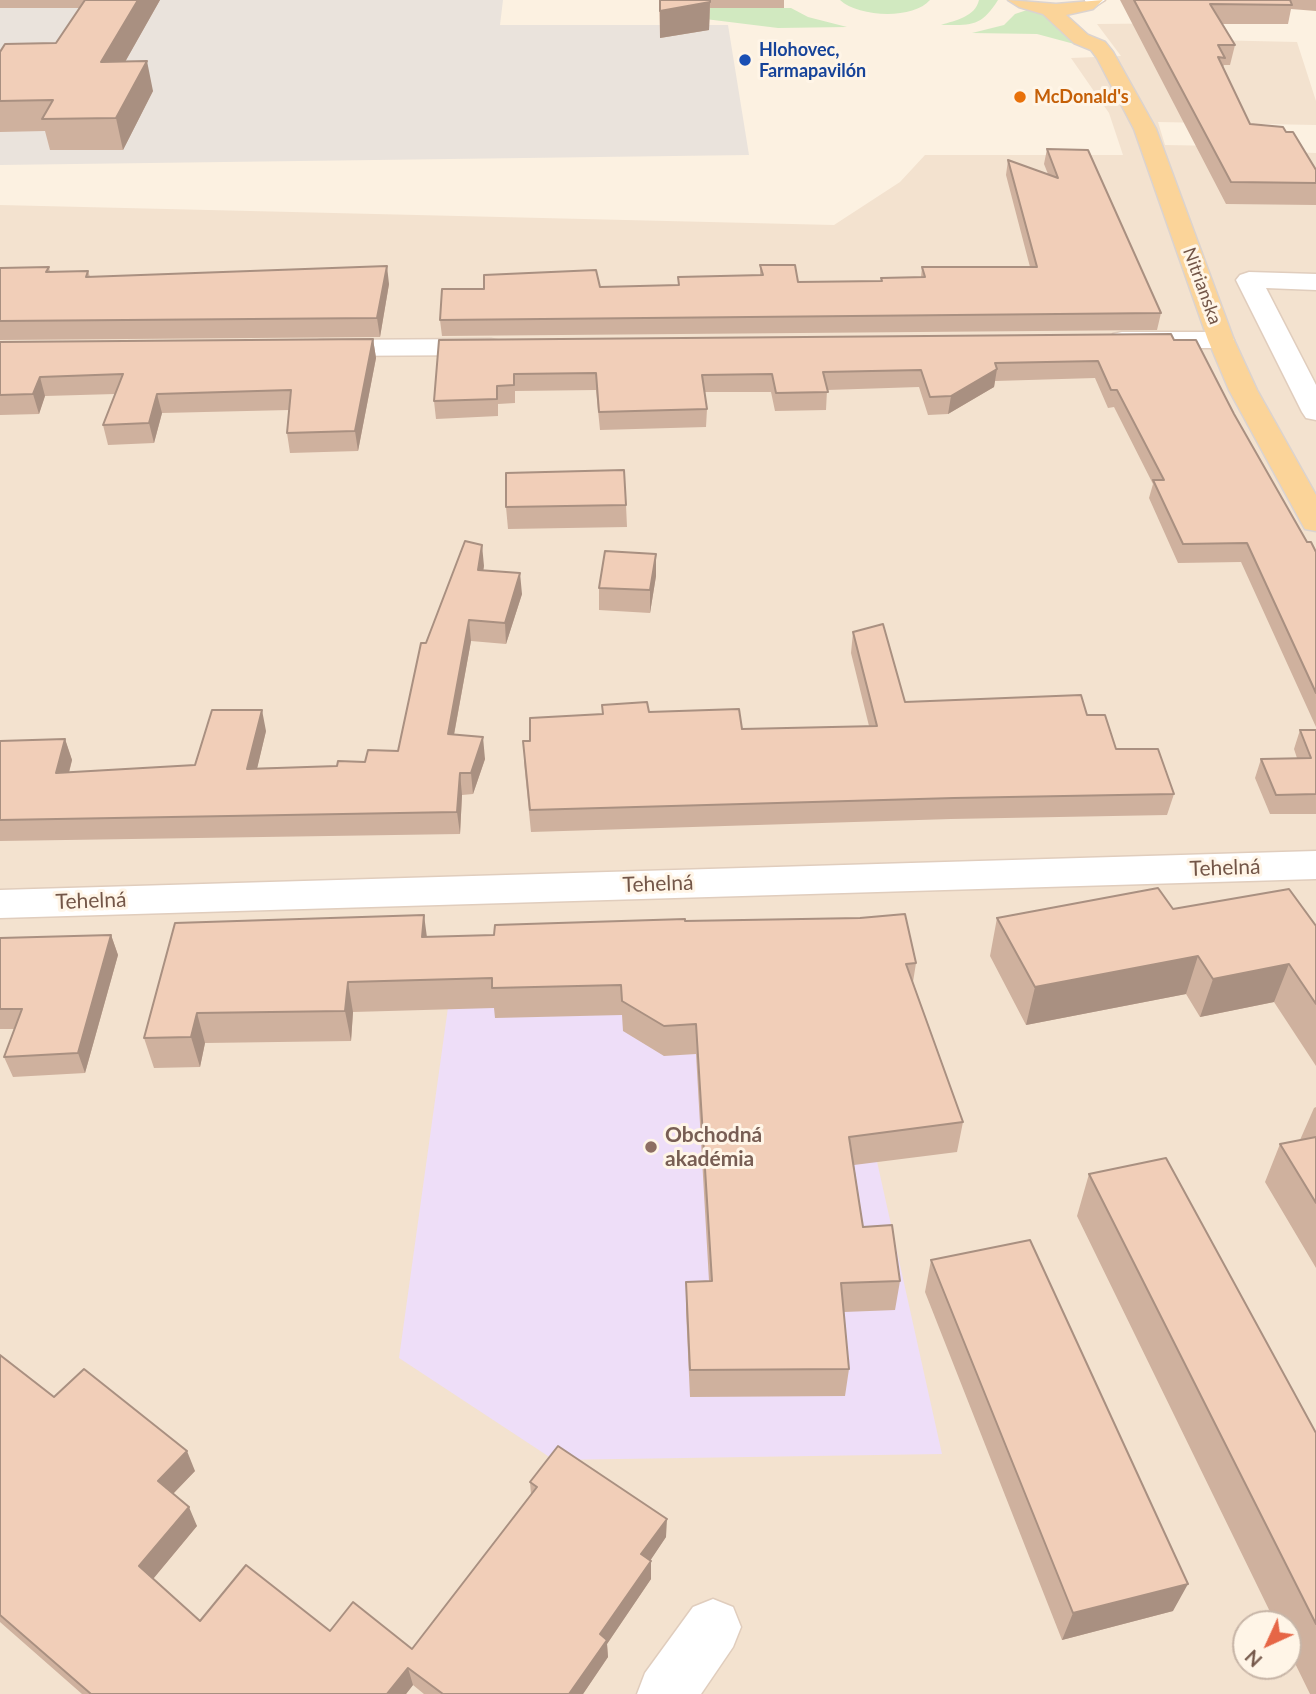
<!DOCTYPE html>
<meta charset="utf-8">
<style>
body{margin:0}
#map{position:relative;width:1316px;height:1694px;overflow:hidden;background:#fcf1e1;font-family:Lato,sans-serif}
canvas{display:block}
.north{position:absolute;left:1232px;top:1610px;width:70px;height:70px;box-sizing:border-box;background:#fff5e7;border:2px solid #c7b5a7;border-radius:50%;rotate:225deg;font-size:19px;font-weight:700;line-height:28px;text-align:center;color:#735648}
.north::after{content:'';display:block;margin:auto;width:24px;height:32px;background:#e66646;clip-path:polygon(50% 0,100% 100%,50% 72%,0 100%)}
</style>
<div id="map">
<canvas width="1316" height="1694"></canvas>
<div class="north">N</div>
</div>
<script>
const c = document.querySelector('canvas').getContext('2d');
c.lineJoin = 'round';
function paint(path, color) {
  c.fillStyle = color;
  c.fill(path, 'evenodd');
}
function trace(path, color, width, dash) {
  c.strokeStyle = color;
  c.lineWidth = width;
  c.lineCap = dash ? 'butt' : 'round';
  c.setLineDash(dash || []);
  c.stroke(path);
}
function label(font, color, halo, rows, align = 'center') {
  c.font = font + ' Lato,sans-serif';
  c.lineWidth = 6;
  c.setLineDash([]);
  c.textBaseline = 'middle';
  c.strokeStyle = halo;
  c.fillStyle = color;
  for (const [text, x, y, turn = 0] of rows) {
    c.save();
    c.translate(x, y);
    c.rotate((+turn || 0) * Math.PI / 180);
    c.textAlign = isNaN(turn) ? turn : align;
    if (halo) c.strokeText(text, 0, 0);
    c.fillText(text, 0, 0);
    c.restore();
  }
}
paint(new Path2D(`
 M1196 23 1208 40 1297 42 1316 101V125L1158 122 1165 145 1280 147 1284 152 1316 153V1694H0V205L834 225 900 182 925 155H1123L1109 113 1071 58 1121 56 1097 24ZM1246 1624H1288V1666H1246Z`), '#f3e2cf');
paint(new Path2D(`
 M0 0H503L500 25H728L749 155 0 165Z`), '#eae3dc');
paint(new Path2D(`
 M826 932 942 1454 554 1460 399 1358 458 936Z`), '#eedef8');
paint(new Path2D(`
 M840 0H930C913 20 858 17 840 0Z
 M979 0H998C981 27 972 25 941 25 956 20 975 17 979 0Z
 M704 8H791L808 17 847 27 778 28 697 18Z
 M1027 10 1046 14 1078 45 1037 34 972 33 1004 25 1015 14Z`), '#d1e9c0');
const minor = new Path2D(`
 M1105 0 1094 7 1085 1V0Z
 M1249 272 1316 274V290L1266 288 1316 385V420L1306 418 1302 412 1236 280 1240 275Z
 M1122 332H1221L1230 334 1234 340 1230 346 1221 348H1122L1113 346 1109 340 1113 334Z
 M491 339 500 341 504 347 500 353 491 355 320 356 311 354 307 348 311 342 320 340Z
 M1316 851V879L0 918V890Z
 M713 1599 733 1607 741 1627 733 1647 701 1694H637L645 1673 693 1607Z`);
const major = new Path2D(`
 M1008 0 1056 4 1103 0 1093 9 1066 15 1088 35 1105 42 1113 52 1156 129 1234 340 1257 390 1316 495V531L1305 529 1301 522 1229 390 1208 340 1134 129 1097 58 1091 50 1074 43 1043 14 1019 7Z`);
trace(minor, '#e0cdbd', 3);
trace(major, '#dbd3cf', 3);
paint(minor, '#fff');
paint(major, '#fbd499');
paint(new Path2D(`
 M0 0H160L125 62 153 91 123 150H50L45 131 0 132V52L56 43 80 8H0Z
 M659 0H784V8H710L709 30 660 38Z
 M1120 0H1316V11L1291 9 1288 24H1222L1235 45 1230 65H1224L1223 67 1250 124 1286 132 1316 170V205L1226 204Z
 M1047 149 1161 313 1157 330 442 336 440 320 600 287 678 285V277L760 275V265L798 282 881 281V278L921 277 922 267H1030L1006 175 1008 160 1048 174 1044 164Z
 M49 267 50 272 88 271 90 277 389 284 380 337 0 340V268Z
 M373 339 376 358 358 451 290 453 287 433 289 410 162 413 154 443 108 445 103 425 115 394 45 396 39 414 0 415V342Z
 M439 340H1174L1234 414 1307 542 1316 552V727L1241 562 1178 563 1149 498 1153 484 1114 407 1108 408 1095 378 995 381 994 387 948 414 928 415 919 387 827 390 826 410 775 411 771 392H704L707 409 706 427 600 430 596 390 515 391V403L498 404V416L436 419 434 401Z
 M626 505 627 527 508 529 506 507Z
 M656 554V576L650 613 599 610V588Z
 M484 566 483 570 522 594 506 644 471 641 454 735 485 759 473 794 462 795 460 834 0 841V741L65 739 72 760 69 773 195 765 266 731 257 768 337 766 365 762 398 751 426 643Z
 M853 632 905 702 1087 715 1116 749 1174 794 1167 815 951 819 531 832 524 762 530 741 602 715V705L649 712 742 729 869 726 851 653Z
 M1300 730H1316V814H1270L1255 778 1261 759 1297 758 1294 749Z
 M1173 909 1316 926V1066L1274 1002 1200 1017 1186 994 1026 1025 990 956 997 918Z
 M685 921 916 963 913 982 963 1122 957 1152 854 1165 863 1227 900 1281 895 1310 844 1312 849 1369 845 1396 690 1397 686 1310V1282L709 1281 696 1054 664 1056 623 1031 622 1015 495 1018 494 1008 353 1012 351 1041 205 1043 200 1067 154 1068 144 1038 175 923 427 937 494 935Z
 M111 935 118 955 85 1073 13 1077 4 1057 14 1029H0V938Z
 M1316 1107V1268L1265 1182 1280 1144 1300 1140 1314 1108Z
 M1089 1174 1316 1433V1694H1310L1288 1649V1624H1276L1077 1216Z
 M931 1260 1173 1611 1062 1640 925 1292Z
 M0 1355 54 1397 195 1471 173 1494 197 1526 153 1579 200 1621 330 1631 412 1649 531 1494 530 1482 666 1537 650 1560 651 1579 607 1644 608 1657 583 1694H424L413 1685 406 1694H82L0 1622Z`), '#cfb19e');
paint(new Path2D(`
 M138 0H160L108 92 101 62Z
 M710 2 709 30 660 38V11Z
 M147 61 153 91 123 150 116 118Z
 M387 266 389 284 380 337 377 318Z
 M373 339 376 358 358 451 355 431Z
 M997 369 994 387 948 414 951 396Z
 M40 377 45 396 39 414 33 394Z
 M157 394 162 413 154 443 149 423Z
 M482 545 484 566 480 590 478 570Z
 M656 554V576L650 613V590Z
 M520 573 522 594 506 644 505 623Z
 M469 620 471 641 450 756 448 734Z
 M262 710 266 731 252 790 247 769Z
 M483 737 485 759 473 794 471 773Z
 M65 739 72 760 63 795 56 773Z
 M460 773 462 795 460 834 457 812Z
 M424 915 428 945 422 937Z
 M111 935 118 955 85 1073 78 1053Z
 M1198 956 1186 994 1026 1025 1035 987Z
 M1289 964 1274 1002 1200 1017 1213 979Z
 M348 982 353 1012 351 1041 345 1011Z
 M197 1013 205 1043 200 1067 191 1037Z
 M187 1451 195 1471 167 1500 158 1481Z
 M189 1507 197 1526 148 1585 139 1566Z
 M667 1519 666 1537 642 1573 641 1554Z
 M651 1561V1579L607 1644 608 1657 583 1694H569L600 1634Z
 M1188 1584 1173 1611 1062 1640 1073 1613Z
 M408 1668 413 1685 406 1694H387Z`), '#a99081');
const building = new Path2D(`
 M85 0H138L101 62 147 61 116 118 42 119 53 100 0 101V52L5 44 56 43Z
 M660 0H710V2L660 11Z
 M1134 0H1290L1292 5 1210 4 1235 45H1218L1225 58 1218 57 1250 124 1283 127 1286 132H1293L1316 170V183L1231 182Z
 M1047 149 1088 150 1161 313 440 320 442 289H484V275L596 270 600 287 679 285 678 277 763 275 760 265H795L798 282 882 281 881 278 925 277 922 267H1037L1008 160 1058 178Z
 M387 266 377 318 0 321V268L49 267 46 272 88 271 86 277Z
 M1171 334 1174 340H1196L1234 414 1307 542H1311L1316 552V693L1247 543 1183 544 1153 480H1164L1117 390H1111L1098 361 995 363 997 369 951 396 930 397 921 370 823 372 828 392 776 393 772 374 702 375 707 409 599 412 596 373 514 374V385L497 386V399L434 401 439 340Z
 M373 339 355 431 287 433 291 390 157 394 149 423 103 425 123 374 40 377 33 394 0 395V342Z
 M624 470 626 505 506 507V473Z
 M465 541 482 545 478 570 520 573 505 623 469 620 448 734 483 737 471 773H460L457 812 0 820V741L65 739 56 773 195 765 212 710H262L247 769 337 766 338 761 365 762 368 750 398 751 421 643H426Z
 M605 551 656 554 650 590 599 588Z
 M883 624 905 702 1081 695 1087 715H1105L1116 749H1158L1174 794 954 798 530 810 523 741H530V718L603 714 602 705 647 702 649 712 739 709 742 729 877 726 853 632Z
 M1300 730H1316V794L1276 795 1261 759 1311 758Z
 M1158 888 1173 909 1289 889 1316 926V1004L1289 964 1213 979 1198 956 1035 987 997 918Z
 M905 914 916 963 906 964 963 1122 849 1137 863 1227 892 1225 900 1281 841 1283 849 1369 690 1370 686 1282 712 1281 696 1024 664 1026 622 1001 621 985 492 988V978L348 982 345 1011 197 1013 191 1037 144 1038 175 923 424 915 422 937 494 935 495 925 685 919V921L860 918Z
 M111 935 78 1053 4 1057 22 1009H0V938Z
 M1316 1137V1203L1280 1144Z
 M1166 1158 1316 1433V1624L1089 1174Z
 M1030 1240 1188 1584 1073 1613 931 1260Z
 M0 1355 54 1397 84 1369 187 1451 158 1481 189 1507 139 1566 200 1621 246 1565 330 1631 353 1602 412 1649 537 1487 530 1482 558 1446 667 1519 641 1554 651 1561 600 1634 607 1640 569 1694H443L408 1668 387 1694H91L0 1615Z`);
paint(building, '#f1ceb8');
trace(building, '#a99081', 2);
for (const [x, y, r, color] of [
 [745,60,7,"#1a4fb4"],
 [1020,97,7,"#e8710a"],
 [651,1147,7,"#8d6e63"]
]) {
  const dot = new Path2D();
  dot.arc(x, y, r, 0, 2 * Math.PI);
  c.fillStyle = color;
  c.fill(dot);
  trace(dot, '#fff5e7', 2.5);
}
label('bold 18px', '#164399', '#fff5e7', [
 ["Hlohovec,",759,50],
 ["Farmapavilón",759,71]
], 'left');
label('bold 18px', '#c56008', '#fff5e7', [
 ["McDonald's",1034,97]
], 'left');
label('18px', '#735648', '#fff5e7', [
 ["Nitrianska",1202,286,70]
]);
label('21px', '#735648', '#fff5e7', [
 ["Tehelná",1225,868,-2],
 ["Tehelná",658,884,-2],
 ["Tehelná",91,901,-2]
]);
label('bold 21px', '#785e54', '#fff5e7', [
 ["Obchodná",665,1135],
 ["akadémia",665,1159]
], 'left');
</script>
